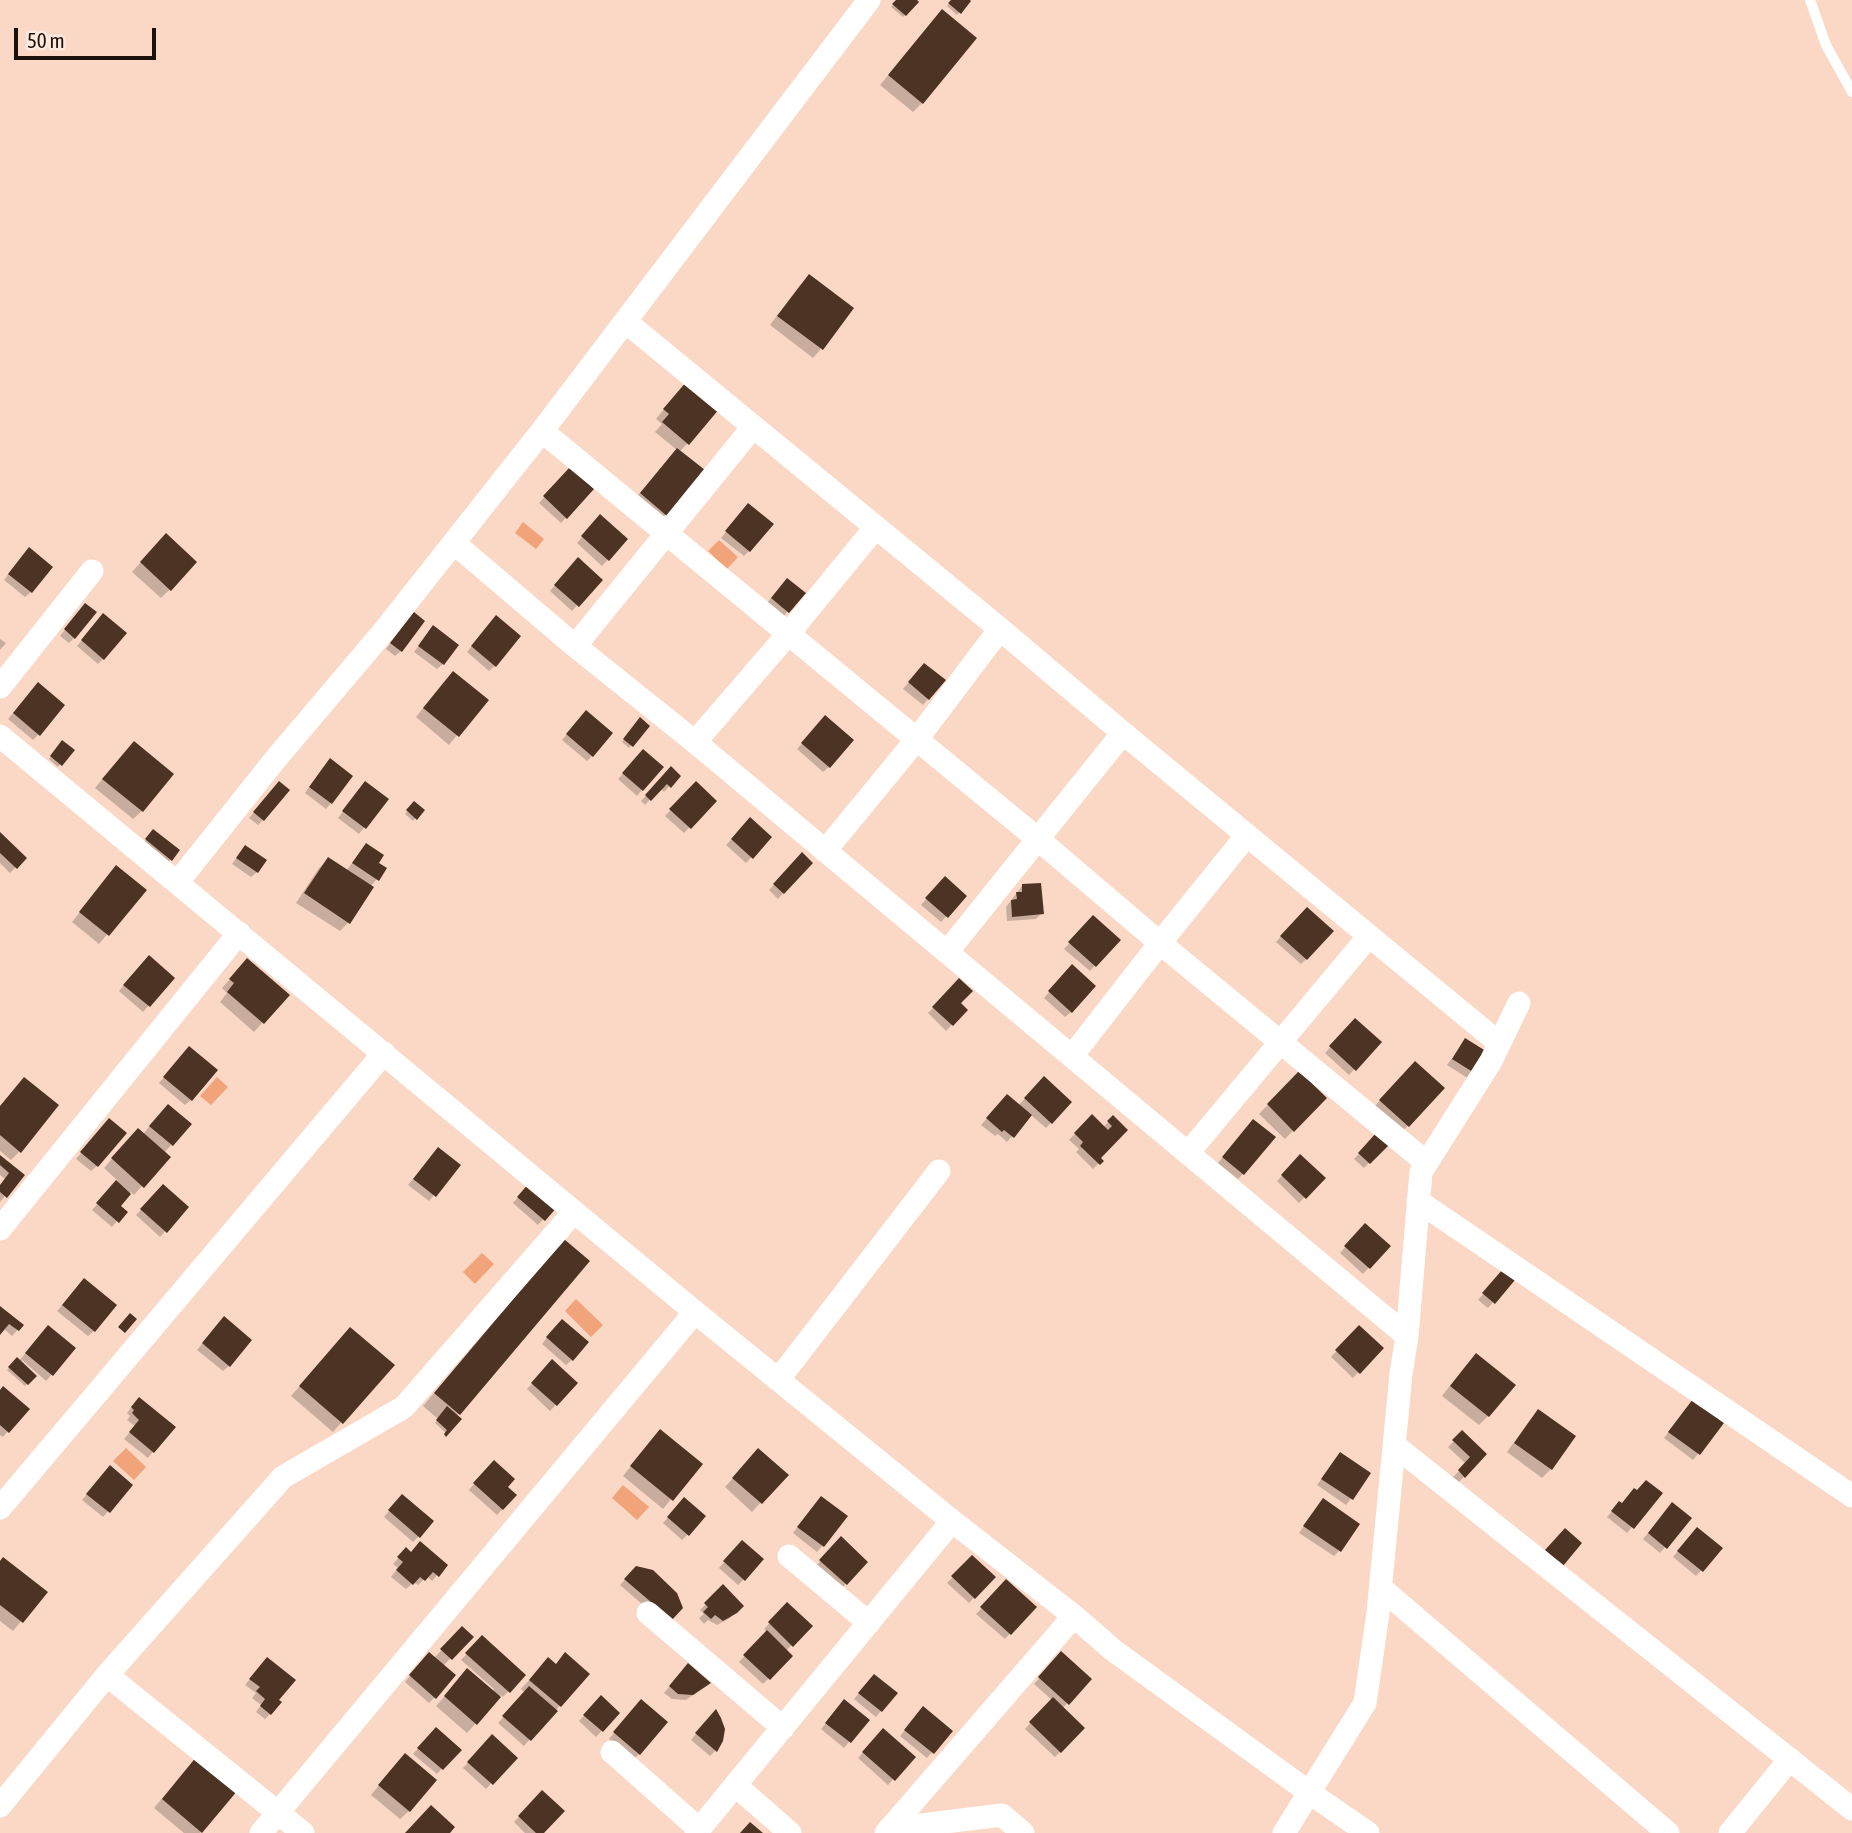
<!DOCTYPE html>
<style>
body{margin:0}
#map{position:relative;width:1852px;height:1833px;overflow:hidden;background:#fbd8c6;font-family:"Asap Condensed",sans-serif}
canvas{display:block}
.scale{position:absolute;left:14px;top:28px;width:142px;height:32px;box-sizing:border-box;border:4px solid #1c100a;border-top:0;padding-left:9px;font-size:21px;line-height:24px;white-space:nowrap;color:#1c100a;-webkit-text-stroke:5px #fee9de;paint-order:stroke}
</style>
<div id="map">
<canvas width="1852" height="1833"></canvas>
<div class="scale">50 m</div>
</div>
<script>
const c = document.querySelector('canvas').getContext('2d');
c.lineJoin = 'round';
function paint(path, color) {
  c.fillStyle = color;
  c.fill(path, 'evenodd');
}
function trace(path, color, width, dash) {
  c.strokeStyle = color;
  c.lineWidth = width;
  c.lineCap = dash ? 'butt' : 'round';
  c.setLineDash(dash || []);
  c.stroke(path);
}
paint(new Path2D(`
 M523 522 544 539 536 549 515 533Z
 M719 540 738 557 727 569 708 551Z
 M217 1077 228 1087 211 1105 200 1096Z
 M482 1253 494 1264 475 1284 463 1272Z
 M576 1299 603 1325 591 1337 565 1311Z
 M126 1448 146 1467 134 1480 113 1461Z
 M623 1485 649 1507 637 1520 612 1498Z`), '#f1a379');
paint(new Path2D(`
 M898 0H914L916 2 903 17 891 7Z
 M952 0H967L969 1 957 15 947 6Z
 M942 11 922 103 913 112 880 85Z
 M809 276 852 309 821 349 813 358 770 325 800 285Z
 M678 392 688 443 679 452 666 514 657 523 632 502 677 450 655 432 662 424 656 419Z
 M570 469 592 489 561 523 539 503Z
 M743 511 749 551 744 556 721 538Z
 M595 522 626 540 602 566 577 543Z
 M157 544 170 589 161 598 132 572Z
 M23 555 31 592 25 597 4 580Z
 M573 565 601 580 572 611 550 591Z
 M782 585 804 593 782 618 766 604Z
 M80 611 74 638 69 643 60 636Z
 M408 620 401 651 395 656 386 649Z
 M98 621 103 659 98 664 77 646Z
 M491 623 495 666 489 671 467 652Z
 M428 633 443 664 437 669 414 652Z
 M0 639 6 643 0 650Z
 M919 670 928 699 923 705 903 689Z
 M444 682 486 700 449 745 416 717Z
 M33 690 39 734 33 740 8 719Z
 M581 718 592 756 587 761 562 740Z
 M640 720 648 726 629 748 622 742Z
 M820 723 829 767 823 772 797 749Z
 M62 743 72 750 58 767 49 759Z
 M125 752 142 811 133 819 95 788Z
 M638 757 642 790 637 796 618 779Z
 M324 766 331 803 326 809 305 793Z
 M671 769 679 776 664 792 660 788 645 805 641 801Z
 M365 783 387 799 359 834 338 818Z
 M696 783 715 801 684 833 665 816Z
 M274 789 263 820 258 825 249 818Z
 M414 803 422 810 413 821 405 814Z
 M750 819 770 837 746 863 726 845Z
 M0 834 25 858 10 873 0 863Z
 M148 837 171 859 166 865 141 846Z
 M366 845 377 864V879L370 887 348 923 340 931 296 903 319 868 328 859 346 871Z
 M240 853 257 872 251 877 232 864Z
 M802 855 811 863 778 899 769 890Z
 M108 877 144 890 99 944 72 922Z
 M940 884 965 896 941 922 921 905Z
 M1022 886 1042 913 1036 919 1007 921 1006 907Z
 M1301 914 1306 959 1301 964 1276 942Z
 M1093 918 1118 940 1090 971 1064 949Z
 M143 963 173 978 143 1012 119 991Z
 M239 969 287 995 254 1032 220 1002 227 993 222 988Z
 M1067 972 1071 1012 1065 1017 1044 998Z
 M959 981V1003L966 1010 946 1031 928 1013Z
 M1355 1020 1379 1042 1349 1075 1325 1053Z
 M1466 1040 1487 1053 1469 1079 1447 1065Z
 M184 1053 191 1100 185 1105 159 1083Z
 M1407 1072 1442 1089 1399 1135 1372 1109Z
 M1299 1073 1324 1098 1285 1139 1259 1114Z
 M1044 1078 1070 1102 1046 1128 1031 1115 1007 1142 998 1134 995 1136 981 1125 1001 1102 1018 1106Z
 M0 1107 20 1151 11 1160 0 1151Z
 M162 1111 189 1125 164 1153 142 1186 134 1195 131 1192 118 1206 125 1212 112 1227 92 1210 118 1181 104 1168 129 1139 143 1134Z
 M1092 1116 1103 1127 1113 1118 1126 1130 1099 1158 1101 1161 1093 1169 1076 1152 1079 1149 1069 1140Z
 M104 1126 97 1166 91 1171 76 1159Z
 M1248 1127 1243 1174 1238 1179 1218 1163Z
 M1376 1136 1386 1145 1364 1168 1354 1159Z
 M433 1155 459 1166 429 1201 408 1185Z
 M1300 1156 1323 1178 1299 1203 1277 1181Z
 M0 1158 22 1175 0 1202V1186L5 1179 0 1175Z
 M530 1184 555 1207 538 1225 513 1203Z
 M163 1186 187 1207 160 1237 136 1215Z
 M1365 1225 1388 1246 1363 1274 1340 1253Z
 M552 1253 588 1261 456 1417 459 1419 443 1438 446 1433 435 1423 438 1419 423 1406Z
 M1497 1278 1512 1281 1488 1308 1478 1300Z
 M79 1286 94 1331 88 1336 57 1311Z
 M0 1308 22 1325 12 1336 3 1328 0 1332Z
 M218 1324 229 1366 223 1371 197 1350Z
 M556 1326 572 1360 566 1365 542 1344Z
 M1359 1327 1381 1348 1353 1378 1331 1357Z
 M42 1333 74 1349 46 1381 22 1360 20 1363 34 1376 25 1386 7 1370 17 1360 19 1361Z
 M342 1338 392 1365 333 1432 291 1396Z
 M553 1362 576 1383 550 1411 527 1389Z
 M1467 1364 1488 1416 1479 1425 1442 1396Z
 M0 1392 8 1431 3 1437 0 1435Z
 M133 1405 173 1427 148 1458 124 1439 135 1426 127 1420 130 1416 127 1413Z
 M1687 1407 1722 1424 1693 1460 1664 1438Z
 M1538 1412 1551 1469 1542 1478 1507 1452 1530 1420Z
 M1462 1433 1485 1455 1459 1482 1453 1477 1466 1464 1448 1447Z
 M652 1440 700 1464 663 1509 623 1476Z
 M1340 1454 1369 1474 1346 1505 1317 1485Z
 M750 1459 786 1475 752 1512 725 1487Z
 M488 1467 515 1495 497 1515 469 1490Z
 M105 1473 131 1485 103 1517 82 1500Z
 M1660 1493 1627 1533 1607 1517 1614 1509 1621 1505Z
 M1323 1500 1339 1551 1334 1556 1299 1533Z
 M397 1501 419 1536 413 1542 384 1517Z
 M816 1504 846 1517 817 1552 793 1533Z
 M679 1505 688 1534 682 1540 663 1523Z
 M1667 1510 1665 1547 1660 1553 1643 1539Z
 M1692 1535 1721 1548 1696 1576 1673 1557Z
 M841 1539 866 1562 840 1590 815 1567Z
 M742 1542 744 1579 738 1585 719 1568Z
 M406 1550 437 1575 432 1581 427 1576 418 1585 414 1582 406 1589 391 1577 398 1568 393 1564Z
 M972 1557 993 1577 969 1603 947 1583Z
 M0 1562 45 1592 13 1631 0 1621Z
 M636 1568 665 1624 620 1585Z
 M1006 1582 1034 1607 1005 1639 976 1614Z
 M723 1587 742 1606 730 1618 717 1625 708 1620 704 1624 699 1618 704 1614 700 1610Z
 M787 1604 810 1626 786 1651 791 1656 763 1684 739 1662 767 1632 764 1629Z
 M462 1629 471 1638 443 1666 435 1697 429 1703 405 1682 424 1659 434 1658Z
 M482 1638 523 1676 503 1697 501 1695 467 1733 436 1706 459 1680 492 1692 494 1689 461 1660Z
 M1061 1654 1089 1679 1062 1709 1083 1728 1055 1757 1025 1729 1052 1700 1034 1684Z
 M262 1664 277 1700 270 1714 265 1719 256 1712 261 1705 252 1698 256 1693 245 1685Z
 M555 1665 588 1674 524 1746 498 1723 525 1693 521 1689 540 1668Z
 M683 1671 703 1688 686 1700 672 1699 664 1693Z
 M869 1682 895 1694 876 1717 854 1699Z
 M601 1698 618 1713 596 1737 579 1721Z
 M636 1707 639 1754 634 1759 609 1739Z
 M839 1707 867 1721 844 1748 821 1729Z
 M918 1714 950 1731 927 1758 900 1736Z
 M710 1717 723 1735 715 1751 710 1756 691 1740Z
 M436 1729 459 1750 437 1774 413 1754Z
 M877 1736 913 1757 888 1785 858 1758Z
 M492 1737 515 1758 486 1789 463 1768Z
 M396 1764 409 1811 400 1819 371 1795Z
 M188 1767 236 1790 200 1833H184L154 1808Z
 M542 1793V1833H525L514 1822Z`), '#0003');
paint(new Path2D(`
 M896 0H917L919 2 906 16 892 4Z
 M951 0H970L971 1 961 14 948 3Z
 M942 9 977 38 923 104 888 75Z
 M809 274 854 308 823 350 777 316Z
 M687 381 720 408 689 445 662 422 669 414 663 409Z
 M677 448 705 470 667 516 640 493Z
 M570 467 594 489 567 519 543 496Z
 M748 503 774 524 750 552 725 531Z
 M600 514 628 539 609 561 581 536Z
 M166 533 197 562 171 591 140 562Z
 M29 547 53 567 32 593 8 574Z
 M578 557 603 580 579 607 554 585Z
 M787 578 806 593 789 613 771 598Z
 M85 603 97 612 75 639 64 629Z
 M414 612 425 621 402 652 390 643Z
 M103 613 127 633 104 660 81 640Z
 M496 615 521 636 496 667 471 646Z
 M433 625 459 645 444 665 418 646Z
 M924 663 946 680 929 700 908 682Z
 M453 671 489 700 459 737 423 708Z
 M38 682 65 705 40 736 13 713Z
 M586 710 613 733 593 757 566 734Z
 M825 715 854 740 830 768 801 743Z
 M640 717 650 726 633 747 623 739Z
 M62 740 75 750 62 766 50 756Z
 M134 741 174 774 143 812 102 779Z
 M643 749 664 767 643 791 622 773Z
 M330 758 353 776 332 804 309 787Z
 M671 766 681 776 671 788 667 784 651 801 645 795Z
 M279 781 290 790 264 821 253 812Z
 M365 781 389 799 366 829 342 811Z
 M696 781 717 801 691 829 669 809Z
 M414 801 425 810 417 820 406 810Z
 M750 817 772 837 753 859 731 839Z
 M153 829 180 850 172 861 145 839Z
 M0 832 27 858 17 869 0 853Z
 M366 843 384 855 379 863 387 868 379 881 352 863Z
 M245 845 267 860 258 873 236 858Z
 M802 852 813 863 784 894 773 884Z
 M328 857 374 887 350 924 304 893Z
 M116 865 147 890 109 936 79 912Z
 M945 876 967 896 948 918 925 898Z
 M1041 883 1044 914 1012 917 1011 900 1017 899 1016 892H1022V884Z
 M1307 907 1334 931 1307 960 1280 936Z
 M1093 915 1121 940 1096 967 1068 942Z
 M149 955 175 978 150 1007 123 985Z
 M247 958 290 995 264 1024 227 992 234 983 229 979Z
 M1072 964 1096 986 1072 1013 1048 991Z
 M959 978 973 991 961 1003 968 1010 953 1026 932 1007Z
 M1355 1018 1382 1042 1356 1071 1329 1046Z
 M1465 1038 1489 1053 1476 1074 1452 1059Z
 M189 1046 218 1070 192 1101 163 1077Z
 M1415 1061 1445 1088 1409 1127 1379 1100Z
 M1299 1071 1327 1098 1294 1132 1267 1104Z
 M1044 1076 1072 1102 1052 1124 1024 1098Z
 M24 1077 59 1105 21 1153 0 1135V1106Z
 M1007 1094 1032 1115 1014 1138 1004 1130 1002 1132 986 1118Z
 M168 1104 192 1124 173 1146 149 1126Z
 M1092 1114 1108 1130 1112 1126 1107 1121 1113 1115 1128 1130 1101 1158 1104 1161 1100 1165 1080 1146 1083 1142 1074 1133Z
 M109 1118 127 1133 98 1167 80 1152Z
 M1253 1119 1276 1137 1244 1175 1222 1157Z
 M138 1128 171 1157 144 1188 111 1158Z
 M1376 1133 1389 1145 1370 1164 1358 1153Z
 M438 1147 461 1165 436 1197 413 1179Z
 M1300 1154 1326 1178 1306 1199 1281 1175Z
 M0 1155 25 1175 7 1198 0 1192V1185L9 1173 0 1165Z
 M116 1180 131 1194 121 1206 128 1212 119 1223 96 1203Z
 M530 1182 558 1206 545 1221 517 1197Z
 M163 1184 189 1207 167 1233 140 1209Z
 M1365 1223 1391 1246 1370 1269 1344 1246Z
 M564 1239 590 1261 460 1415 434 1393Z
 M1502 1270 1515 1280 1495 1304 1482 1293Z
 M84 1278 117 1305 95 1332 62 1305Z
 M0 1306 24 1325 19 1331 9 1324 0 1335Z
 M130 1313 137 1319 125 1333 118 1327Z
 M224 1316 252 1340 230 1367 202 1343Z
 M562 1319 589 1342 573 1361 546 1337Z
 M48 1325 76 1348 53 1376 25 1353Z
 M1359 1325 1384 1348 1360 1374 1335 1350Z
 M350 1327 395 1365 343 1424 299 1386Z
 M1476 1353 1516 1385 1489 1417 1450 1386Z
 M17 1357 37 1376 28 1385 8 1367Z
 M552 1359 578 1383 557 1406 531 1383Z
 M3 1386 30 1409 9 1433 0 1425V1390Z
 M139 1397 176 1427 154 1453 129 1432 139 1420 132 1413 134 1410 131 1407Z
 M1693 1399 1724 1423 1700 1455 1668 1432Z
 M447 1406 462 1419 446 1437 444 1434 447 1430 436 1420Z
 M1538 1409 1576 1436 1552 1470 1514 1443Z
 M660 1429 703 1464 673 1501 630 1466Z
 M1462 1430 1487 1454 1465 1478 1458 1470 1470 1457 1452 1440Z
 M758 1448 789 1475 762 1504 732 1478Z
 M1340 1452 1371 1473 1353 1500 1321 1479Z
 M494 1460 515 1479 508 1487 517 1495 503 1510 473 1483Z
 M110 1465 133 1485 110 1513 86 1494Z
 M1646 1480 1663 1493 1634 1529 1611 1511 1619 1501 1622 1503 1634 1488 1637 1490Z
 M402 1494 434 1521 420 1538 388 1510Z
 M821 1496 848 1516 824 1547 797 1527Z
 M684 1497 706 1516 689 1536 667 1517Z
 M1323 1498 1360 1524 1341 1552 1303 1526Z
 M1672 1502 1692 1518 1667 1549 1648 1533Z
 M1697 1527 1723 1548 1703 1572 1677 1551Z
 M1565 1528 1582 1543 1563 1566 1545 1550Z
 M841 1536 868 1562 847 1585 819 1560Z
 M742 1540 764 1559 745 1581 723 1561Z
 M420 1541 448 1565 439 1577 433 1572 425 1581 420 1577 413 1585 396 1570 403 1562 397 1557 406 1547 411 1552Z
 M972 1555 996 1577 975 1599 951 1576Z
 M3 1557 48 1592 23 1623 0 1605V1561Z
 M636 1566 653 1570 677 1593 683 1608 672 1620 624 1579Z
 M1006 1579 1037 1607 1011 1635 980 1607Z
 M723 1584 744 1606 737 1613 723 1621 715 1615 711 1619 703 1612 708 1607 704 1603Z
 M787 1602 813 1626 793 1647 768 1622Z
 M462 1626 474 1637 452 1660 440 1649Z
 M767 1630 793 1656 770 1680 743 1655Z
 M482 1635 526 1675 510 1693 465 1653Z
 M1061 1651 1092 1679 1069 1705 1038 1677Z
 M429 1652 456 1675 436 1699 409 1675Z
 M565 1652 590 1674 561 1707 529 1680 548 1657 556 1664Z
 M267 1657 296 1680 279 1700 282 1702 271 1715 260 1706 265 1699 256 1691 260 1687 249 1679Z
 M688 1663 711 1683 693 1695 678 1694 669 1686Z
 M467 1668 501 1697 477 1725 444 1696Z
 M874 1674 898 1693 882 1712 858 1693Z
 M529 1686 558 1711 531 1741 502 1716Z
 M601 1695 620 1713 603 1732 583 1715Z
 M1053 1697 1085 1728 1061 1753 1029 1722Z
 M641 1699 668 1722 640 1755 613 1732Z
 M844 1699 870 1720 851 1743 825 1723Z
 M923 1706 953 1731 934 1754 904 1730Z
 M716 1709 721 1718 725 1729 723 1741 717 1752 695 1733Z
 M436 1727 462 1750 443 1770 417 1748Z
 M883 1728 916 1757 895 1781 862 1752Z
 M492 1734 518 1758 493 1785 467 1762Z
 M405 1753 437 1780 410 1812 378 1785Z
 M197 1756 238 1790 202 1833 162 1799Z
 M542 1790 565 1811 544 1833H536L518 1816Z
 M431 1805 455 1827 450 1833H405Z
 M750 1822 763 1833H740Z`), '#4d3324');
trace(new Path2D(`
 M1810 0 1826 45 1852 92`), '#fff', 10);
trace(new Path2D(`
 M626 322 1000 629 1123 733 1499 1043
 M542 431 1039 840 1160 943 1427 1163
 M454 543 575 646 695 742 1407 1336
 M575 646 753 427
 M0 687 92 571
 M0 736 695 1312 952 1521 1074 1616 1113 1650 1310 1793 1368 1833
 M695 742 789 633 875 528
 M825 851 917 739 1000 629
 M177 883 274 761 384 631 542 431 869 0
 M947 952 1123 733
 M1072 1056 1160 943 1247 835
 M1188 1153 1369 936
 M1418 1201 1852 1496
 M0 1229 239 933
 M778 1380 939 1171
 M1394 1445 1852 1809
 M0 1508 384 1053
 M789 1556 869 1623
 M1381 1588 1668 1833
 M648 1613 783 1728
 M107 1675 303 1833
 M612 1752 699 1829
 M735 1785 790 1833
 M0 1806 107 1675 283 1477 404 1407 574 1212
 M889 1829 1002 1815 1023 1833
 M261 1833 695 1312
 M696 1833 952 1521
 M886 1833 1074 1616
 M1284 1833 1365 1703 1378 1613 1401 1374 1407 1336 1421 1172 1491 1061 1519 1003
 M1730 1833 1790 1759`), '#fff', 23);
</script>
